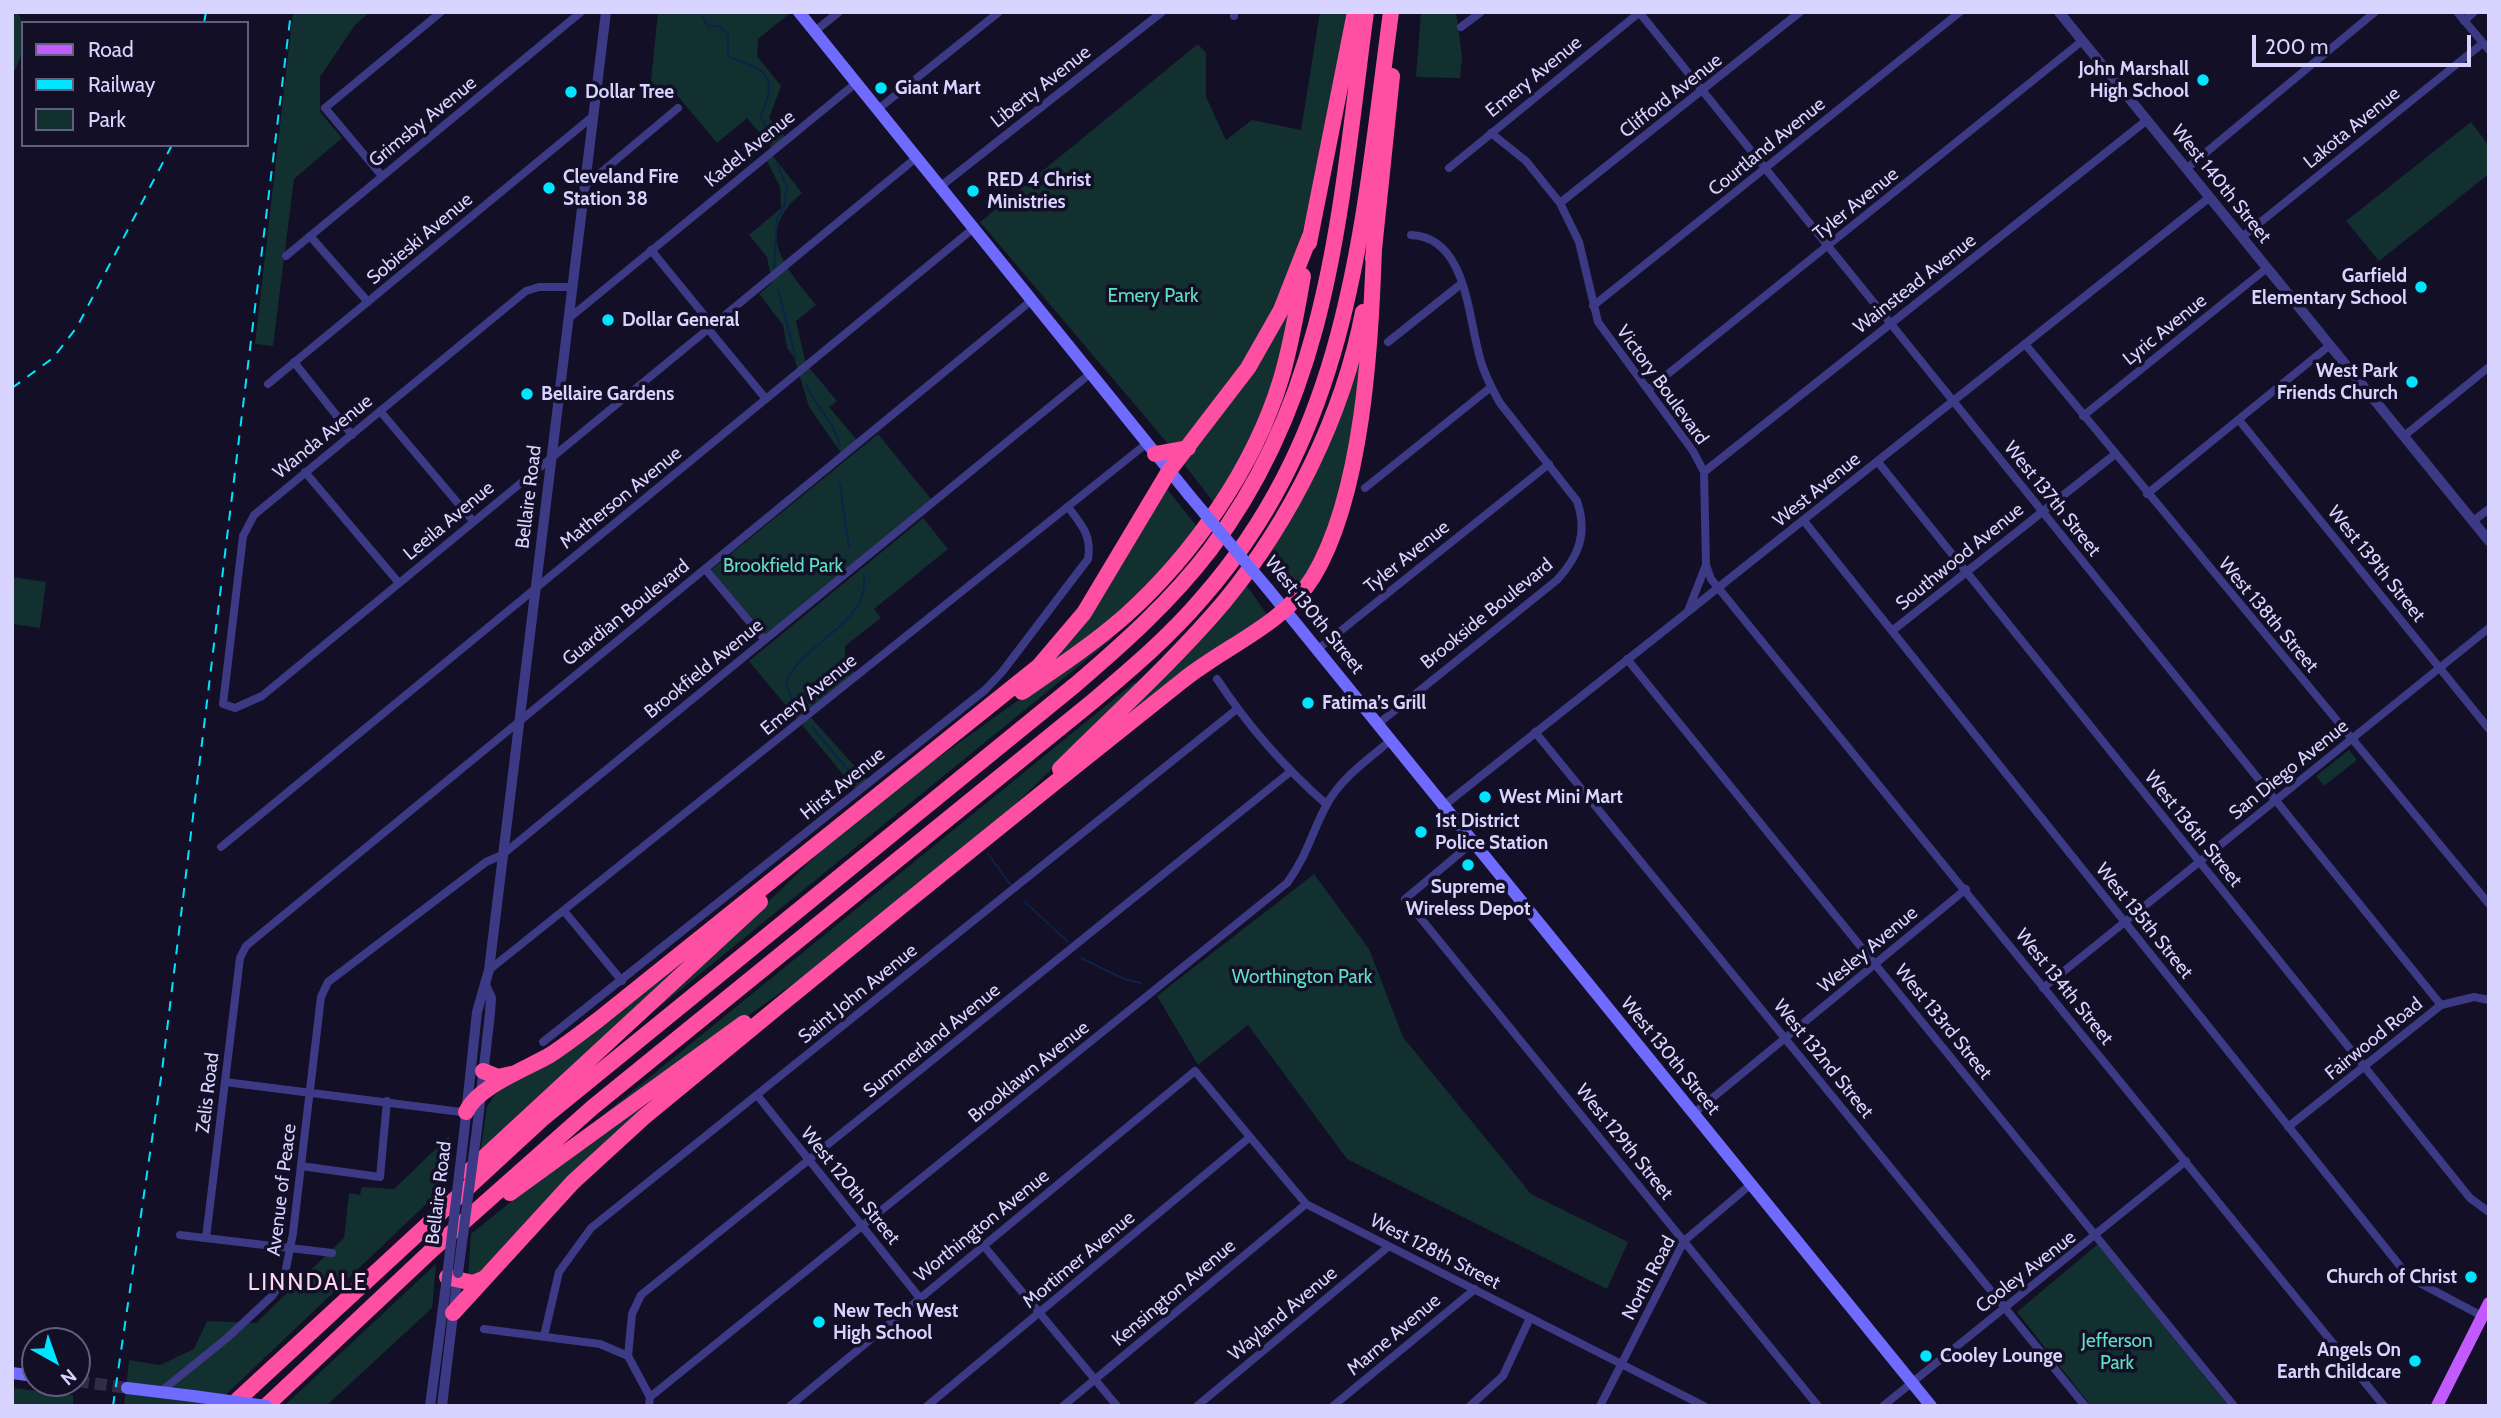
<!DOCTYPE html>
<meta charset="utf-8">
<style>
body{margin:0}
#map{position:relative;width:2501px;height:1418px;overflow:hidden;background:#130f26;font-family:Cabin,sans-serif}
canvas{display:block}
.frame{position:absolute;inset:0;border:14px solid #d9d4ff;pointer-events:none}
.legend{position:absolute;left:21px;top:21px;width:228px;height:126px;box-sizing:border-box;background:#130f26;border:2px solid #625e7d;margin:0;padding:9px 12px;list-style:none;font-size:21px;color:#d9d4ff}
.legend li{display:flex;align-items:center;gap:14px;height:35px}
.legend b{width:35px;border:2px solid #625e7d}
.north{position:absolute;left:21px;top:1327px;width:70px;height:70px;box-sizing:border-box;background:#130f26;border:2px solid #625e7d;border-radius:50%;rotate:140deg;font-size:19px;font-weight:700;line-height:28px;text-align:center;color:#d9d4ff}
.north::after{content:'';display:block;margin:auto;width:24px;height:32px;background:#00e5ff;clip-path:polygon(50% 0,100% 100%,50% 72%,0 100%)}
.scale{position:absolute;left:2252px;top:35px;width:219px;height:32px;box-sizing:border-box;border:4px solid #d9d4ff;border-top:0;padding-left:9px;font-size:21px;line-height:24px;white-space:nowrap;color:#d9d4ff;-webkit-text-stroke:5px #130f26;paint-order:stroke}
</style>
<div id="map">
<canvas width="2501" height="1418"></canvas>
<div class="frame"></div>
<ul class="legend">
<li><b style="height:9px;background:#c25bff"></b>Road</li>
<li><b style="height:9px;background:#00e5ff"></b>Railway</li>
<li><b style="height:19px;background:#12302f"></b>Park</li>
</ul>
<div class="north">N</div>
<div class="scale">200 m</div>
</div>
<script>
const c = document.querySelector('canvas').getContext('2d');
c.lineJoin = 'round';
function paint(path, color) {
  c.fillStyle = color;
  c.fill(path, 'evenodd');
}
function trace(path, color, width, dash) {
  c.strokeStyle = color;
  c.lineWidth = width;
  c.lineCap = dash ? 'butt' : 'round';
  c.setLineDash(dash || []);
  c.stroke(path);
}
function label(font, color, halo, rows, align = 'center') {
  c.font = font + ' Cabin,sans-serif';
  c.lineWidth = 7;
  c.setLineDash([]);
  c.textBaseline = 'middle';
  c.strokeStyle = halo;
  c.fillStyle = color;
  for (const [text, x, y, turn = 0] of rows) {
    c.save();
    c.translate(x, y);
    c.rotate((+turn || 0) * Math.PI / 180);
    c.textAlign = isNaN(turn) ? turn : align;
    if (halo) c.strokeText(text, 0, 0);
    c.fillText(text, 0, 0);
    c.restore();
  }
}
paint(new Path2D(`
 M12 12H18C28 33 24 56 12 75Z
 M293 12H370L355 25 320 77V112L342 138 294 179 273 346 255 344Z
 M658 12 790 13 758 39 757 56 781 86 769 118 786 138 773 149 747 118 717 143 676 94 650 91Z
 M1320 12H1348C1326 123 1314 240 1258 341 1239 376 1210 408 1187 441L1169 445 980 222 1198 44 1206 53V97L1226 140 1252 120 1301 130Z
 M1421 12H1456L1462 56 1460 78 1416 77Z
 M2471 122 2489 146V174L2379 261 2346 221Z
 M772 155 802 193C752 234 786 267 816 305L796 321 806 364 837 401 829 407 857 440 841 453 809 407 794 357 787 348 783 325 759 294 772 283 767 257 749 235 781 208 780 187 766 159Z
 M1293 304 1283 359 1261 420 1215 504 1183 463Z
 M1366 335 1341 495 1315 564 1293 596 1263 560Z
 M878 434 931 499 765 636 711 570Z
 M1167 489 1198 528 1131 604 1009 698 1053 658Z
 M923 518 948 549 874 609 881 618 845 646V661L856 674 807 713 867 780 855 789 749 661Z
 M12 577 46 582 40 628 12 624Z
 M1245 583 1268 616 1211 651 1088 753Z
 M1109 635 1112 639 652 1013 821 851 928 765Z
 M1135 682 1138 686 996 823 828 959 604 1118 602 1116Z
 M2349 750 2357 760 2324 786 2316 776Z
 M1314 874 1369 949 1403 1037 1531 1194 1628 1242 1607 1289 1347 1159 1248 1025 1198 1065 1157 996Z
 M723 927 480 1153 487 1107 495 1094Z
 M724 1044 483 1274 468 1277 471 1234 519 1195Z
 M449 1136 440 1191 214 1406H124L129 1360 160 1365 194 1349 207 1321 256 1323 344 1238 349 1193 360 1195 362 1187 394 1189Z
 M2098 1244 2228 1406H2091L2017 1312Z
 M436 1264 432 1308 326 1406H284Z
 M12 1388 73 1395V1406H12Z`), '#12302f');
trace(new Path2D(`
 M700 12 708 26H719L728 34V56C742 64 770 66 769 89 769 97 763 107 761 116L772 141
 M774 267 777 219 784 206 787 188 777 163
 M778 290 796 358
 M806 384C815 407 835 422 840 446
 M840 484 849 548
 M796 711 786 682C804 641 870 624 864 575
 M812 727 854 777
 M988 854 1010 884
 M1024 901 1068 942
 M1081 958 1124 979 1141 983`), '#0c2248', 2);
trace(new Path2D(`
 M77 1381 127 1388`), '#312d47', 12, [12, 6]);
trace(new Path2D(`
 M1234 12V16
 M1639 12 2441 1005
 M2457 12 2489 50
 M2464 21 2474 12
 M1461 27 1481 12
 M815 31 839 12
 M877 110 999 12
 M1491 133 1526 161 1560 203 1579 242 1598 322 1693 451 1704 472 1706 565 1711 579 2384 1406
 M1449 168 1640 12
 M2186 169 2375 12
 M382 176 325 108 441 12
 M586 185 678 108
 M941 186 1162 12
 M1560 203 1800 12
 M310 236 368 302
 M2242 237 2483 43
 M651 250 713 326
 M286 256 581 12
 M572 287H539L526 291 254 515 243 536 223 704 235 708 262 696 916 158
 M1593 306 1960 12
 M568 319 856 83
 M709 330 766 399
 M1388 342 1461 284
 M2025 344 2489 904
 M294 362 352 435
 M268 384 592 117
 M1648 390 2082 41
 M380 411 473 521
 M2083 416 2267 268
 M2239 420 2489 729
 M2404 436 2489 367
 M1878 462 2470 1198 2489 1212
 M305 472 399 583
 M1704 472 2147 120
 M1365 488 1491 387
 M2147 494 2330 345
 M1804 521 2400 1266 2414 1280 2482 1316
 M2473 521 2489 509
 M705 569 764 639
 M1688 611 1706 565
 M1892 631 2114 455
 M1318 649 1549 464
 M1627 659 2234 1406
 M1217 679C1248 726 1284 767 1326 804
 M1378 724 1557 580C1579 556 1588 533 1577 501L1500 403C1492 389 1484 374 1480 358 1468 318 1467 237 1411 235
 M1535 732 2085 1406
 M1442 807 2210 197
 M1472 843 1405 899 1818 1406
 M221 847 975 227
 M564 911 622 981
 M489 970 1146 444
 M2043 988 2489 628
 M543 1042 985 690 1002 672 1088 559C1092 536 1082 525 1068 507
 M225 1082 469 1113
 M757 1095 919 1297
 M1693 1114 1966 889
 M2288 1127 2441 1005 2474 997 2489 1000
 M301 1166 380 1177 387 1101
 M180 1235 332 1253
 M206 1238 240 958 246 946 1032 300
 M983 1245 1117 1406
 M484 1329 600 1344 628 1356 650 1397 649 1406
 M544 1336 559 1272 591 1228 1237 709
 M628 1356 632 1314 641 1295 1290 772
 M159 1393 227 1338 272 1296 284 1279 293 1233 321 997 328 982 486 862 502 855 1091 373
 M650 1397 1287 883C1307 856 1311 834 1326 806 1339 780 1368 759 1390 741
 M790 1406 1195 1071 1306 1204 1704 1406
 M927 1406 1250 1137
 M1063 1406 1306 1204
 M1197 1406 1388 1247
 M1333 1406 1475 1289
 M1470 1406 1503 1376 1530 1318
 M1600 1406 1684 1241 1750 1185
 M1883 1406 2186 1161`), '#3d3a85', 8);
trace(new Path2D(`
 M2059 12 2489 541
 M477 1129 490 1013 491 998 486 987
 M464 1133 477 1012 489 970 606 12
 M430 1406 446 1285
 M442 1406 458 1273`), '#3d3a85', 10);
trace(new Path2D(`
 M799 12 1189 495
 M1268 589 1931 1406
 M12 1373 35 1376
 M127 1388 193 1396`), '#6f6bff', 12);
trace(new Path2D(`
 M2437 1406 2489 1303`), '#c25bff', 12);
trace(new Path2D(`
 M1309 243 1355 12
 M1373 259 1392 76
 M1155 454 1188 448
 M1022 692C1057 668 1093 644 1125 616 1193 555 1254 468 1281 379 1291 346 1297 310 1303 276
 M1060 769C1115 714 1174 661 1224 602 1291 520 1343 416 1363 312
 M483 1071 498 1077 511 1074
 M466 1112C477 1087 526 1069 550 1055 567 1044 582 1032 598 1020L1039 666 1084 613 1169 471 1248 368 1281 310 1310 236
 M468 1172 760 902
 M510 1193 744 1023
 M447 1277 473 1283 483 1279
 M453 1313 573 1182 644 1117C822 970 1001 825 1182 681 1225 646 1283 625 1313 577 1363 494 1371 343 1374 248
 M231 1406 542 1119 1075 685C1124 643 1171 601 1210 550 1332 389 1340 204 1366 12
 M266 1406 433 1249 593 1107 1092 702C1131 669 1170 636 1203 597 1352 426 1362 225 1391 12`), '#ff4fa3', 16);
trace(new Path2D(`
 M204 23 206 12
 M12 388 53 358 77 327 172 145
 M113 1406 162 1071 291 12`), '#00e5ff', 2, [10, 9]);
trace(new Path2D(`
 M458 1273 477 1129
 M446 1285 464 1133`), '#3d3a85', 10);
trace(new Path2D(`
 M1189 495 1268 589
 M193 1396 266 1406`), '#6f6bff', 12);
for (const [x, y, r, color] of [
 [2203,80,7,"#00e5ff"],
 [881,88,7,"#00e5ff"],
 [571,92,7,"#00e5ff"],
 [549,188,7,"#00e5ff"],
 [973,191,7,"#00e5ff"],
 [2421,287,7,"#00e5ff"],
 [608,320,7,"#00e5ff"],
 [2412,382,7,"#00e5ff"],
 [527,394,7,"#00e5ff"],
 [1308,703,7,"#00e5ff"],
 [1485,797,7,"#00e5ff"],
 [1421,832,7,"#00e5ff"],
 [1468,865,7,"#00e5ff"],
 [2471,1277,7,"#00e5ff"],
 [819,1322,7,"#00e5ff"],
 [1926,1356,7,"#00e5ff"],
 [2415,1361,7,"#00e5ff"]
]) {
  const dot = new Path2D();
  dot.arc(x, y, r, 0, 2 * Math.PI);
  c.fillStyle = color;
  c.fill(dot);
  trace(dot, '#130f26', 2.5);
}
label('bold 19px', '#d9d4ff', '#130f26', [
 ["John Marshall",2189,69,"right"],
 ["High School",2189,91,"right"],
 ["Giant Mart",895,88],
 ["Dollar Tree",585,92],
 ["Cleveland Fire",563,177],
 ["Station 38",563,199],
 ["RED 4 Christ",987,180],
 ["Ministries",987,202],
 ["Garfield",2407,276,"right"],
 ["Elementary School",2407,298,"right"],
 ["Dollar General",622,320],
 ["West Park",2398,371,"right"],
 ["Friends Church",2398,393,"right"],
 ["Bellaire Gardens",541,394],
 ["Fatima’s Grill",1322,703],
 ["West Mini Mart",1499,797],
 ["1st District",1435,821],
 ["Police Station",1435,843],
 ["Supreme",1468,887,"center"],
 ["Wireless Depot",1468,909,"center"],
 ["Church of Christ",2457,1277,"right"],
 ["New Tech West",833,1311],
 ["High School",833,1333],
 ["Angels On",2401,1350,"right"],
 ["Earth Childcare",2401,1372,"right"],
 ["Cooley Lounge",1940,1356]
], 'left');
label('19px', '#d9d4ff', '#130f26', [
 ["Emery Avenue",1534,77,-39],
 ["Liberty Avenue",1041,87,-38],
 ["Clifford Avenue",1671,96,-38],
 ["Grimsby Avenue",423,122,-39],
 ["Lakota Avenue",2352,128,-39],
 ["Courtland Avenue",1767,147,-39],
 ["Kadel Avenue",750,149,-39],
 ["West 140th Street",2221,184,51],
 ["Tyler Avenue",1856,204,-39],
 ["Sobieski Avenue",420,239,-40],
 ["Wainstead Avenue",1915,284,-38],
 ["Lyric Avenue",2165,330,-39],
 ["Victory Boulevard",1662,385,54],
 ["Wanda Avenue",323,437,-39],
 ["West Avenue",1817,490,-39],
 ["Bellaire Road",529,497,-83],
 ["Matherson Avenue",621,498,-39],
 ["West 137th Street",2052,499,51],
 ["Leeila Avenue",449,521,-40],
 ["Tyler Avenue",1407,557,-39],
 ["Southwood Avenue",1960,557,-39],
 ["West 139th Street",2376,564,51],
 ["Guardian Boulevard",626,613,-39],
 ["Brookside Boulevard",1487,614,-39],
 ["West 130th Street",1314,615,51],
 ["West 138th Street",2268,615,50],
 ["Brookfield Avenue",704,669,-39],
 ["Emery Avenue",809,695,-39],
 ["San Diego Avenue",2289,770,-39],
 ["Hirst Avenue",843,784,-39],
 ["West 136th Street",2193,829,51],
 ["West 135th Street",2144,921,51],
 ["Wesley Avenue",1868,950,-40],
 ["West 134th Street",2064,987,51],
 ["Saint John Avenue",858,994,-39],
 ["West 133rd Street",1943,1022,51],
 ["Fairwood Road",2374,1039,-39],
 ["Summerland Avenue",932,1041,-39],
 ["West 130th Street",1670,1056,51],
 ["West 132nd Street",1823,1059,51],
 ["Brooklawn Avenue",1029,1072,-39],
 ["Zelis Road",208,1093,-83],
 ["West 129th Street",1624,1142,51],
 ["West 120th Street",850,1186,51],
 ["Avenue of Peace",282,1190,-83],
 ["Bellaire Road",439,1193,-83],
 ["Worthington Avenue",982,1226,-39],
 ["West 128th Street",1435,1252,27],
 ["Mortimer Avenue",1079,1260,-40],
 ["Cooley Avenue",2026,1272,-38],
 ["North Road",1649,1278,-62],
 ["Kensington Avenue",1174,1293,-40],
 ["Wayland Avenue",1283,1314,-40],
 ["Marne Avenue",1394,1335,-40]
]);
label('19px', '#5fe0c0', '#130f26', [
 ["Emery Park",1153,296],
 ["Brookfield Park",783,566],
 ["Worthington Park",1302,977],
 ["Jefferson",2117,1341],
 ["Park",2117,1363]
]);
c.letterSpacing = '2px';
label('23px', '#ffd6f0', '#130f26', [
 ["LINNDALE",308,1283]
]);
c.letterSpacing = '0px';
</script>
